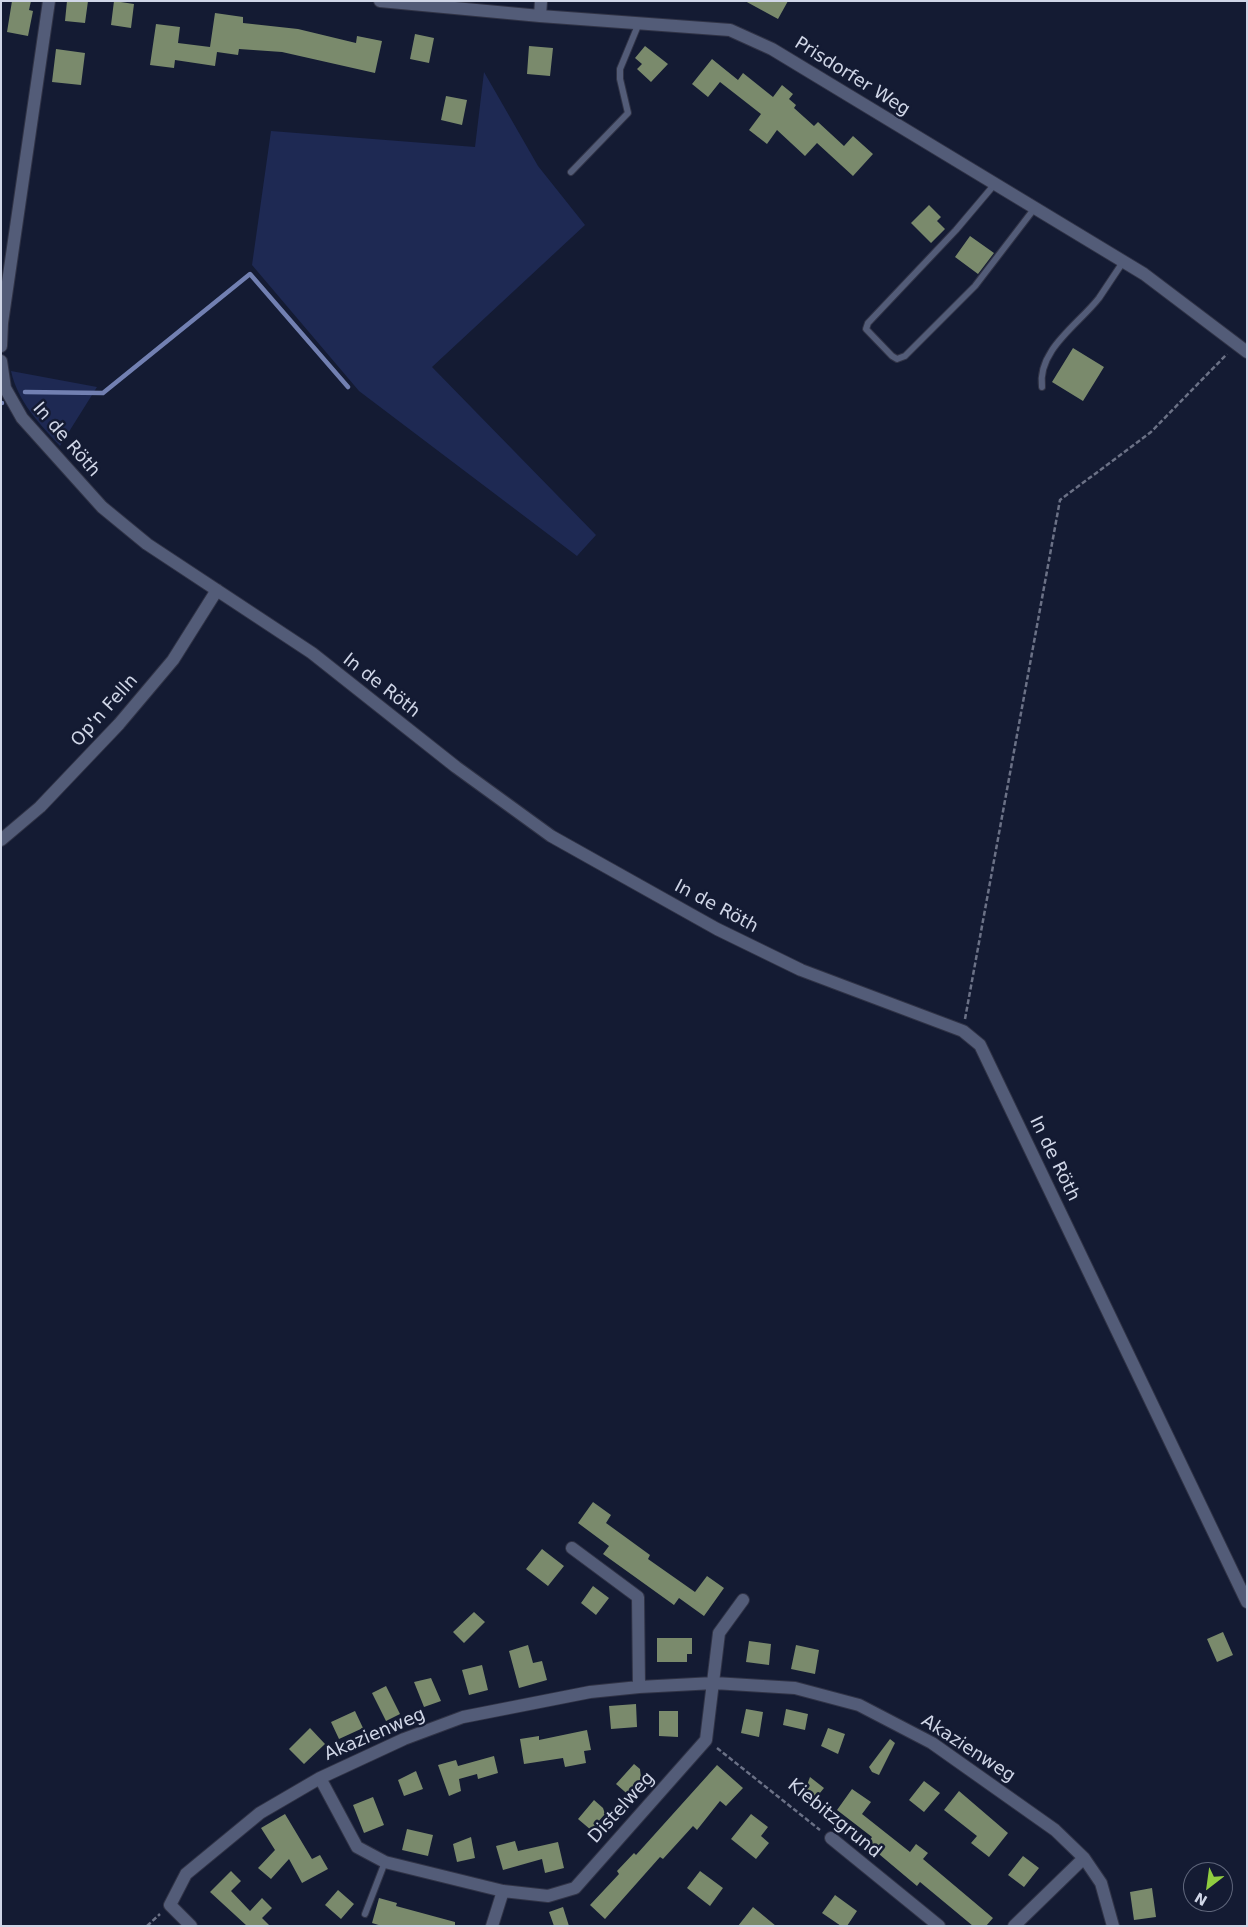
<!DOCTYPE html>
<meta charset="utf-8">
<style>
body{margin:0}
#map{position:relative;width:1248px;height:1927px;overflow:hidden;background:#141b33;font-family:"DejaVu Sans",sans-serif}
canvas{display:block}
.frame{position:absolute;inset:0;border:2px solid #d0d6e7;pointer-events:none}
.north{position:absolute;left:1183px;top:1862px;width:50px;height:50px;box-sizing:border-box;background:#141b33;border:1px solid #5f667b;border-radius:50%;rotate:210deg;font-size:14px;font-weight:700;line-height:20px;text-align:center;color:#d0d6e7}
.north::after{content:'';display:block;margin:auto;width:18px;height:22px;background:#90cd40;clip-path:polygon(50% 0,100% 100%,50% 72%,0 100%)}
</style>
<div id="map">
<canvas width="1248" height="1927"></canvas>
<div class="frame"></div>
<div class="north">N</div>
</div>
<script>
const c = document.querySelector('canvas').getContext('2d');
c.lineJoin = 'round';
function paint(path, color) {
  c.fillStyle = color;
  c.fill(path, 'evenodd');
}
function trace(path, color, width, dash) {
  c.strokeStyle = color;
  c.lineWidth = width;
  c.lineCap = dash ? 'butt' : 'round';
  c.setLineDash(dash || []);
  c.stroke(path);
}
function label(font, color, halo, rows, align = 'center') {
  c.font = font + ' "DejaVu Sans",sans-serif';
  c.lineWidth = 5;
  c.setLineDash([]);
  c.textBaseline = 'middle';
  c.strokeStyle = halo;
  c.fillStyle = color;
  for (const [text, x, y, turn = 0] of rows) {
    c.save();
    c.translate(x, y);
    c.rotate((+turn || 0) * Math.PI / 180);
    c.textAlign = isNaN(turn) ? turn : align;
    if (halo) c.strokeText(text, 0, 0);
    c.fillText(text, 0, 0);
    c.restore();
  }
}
paint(new Path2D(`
 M484 72 538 166 585 225 432 367 596 535 577 556 359 391 252 265 271 131 475 147Z
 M11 371 97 387 60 446C39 423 18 402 11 371Z`), '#1e2953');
trace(new Path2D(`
 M25 392 103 393 250 274 348 387
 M1 403H2`), '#7280b2', 4.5);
paint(new Path2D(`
 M12 1H31L29 10 33 11 28 36 7 32Z
 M67 1H88L85 23 65 21Z
 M114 1 134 4 131 28 111 25Z
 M745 1H788L778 19Z
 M215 13 243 17V23L298 29 356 43 357 36 382 41 375 73 282 52 239 49 238 55 217 52 215 66 175 60 174 68 150 65 156 24 180 27 178 43 210 47Z
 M415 34 434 38 429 63 410 59Z
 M529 46 553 48 550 76 527 74Z
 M645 46 668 64 651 82 637 69 642 64 635 58Z
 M56 49 85 53 81 85 52 82Z
 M712 59 738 80 743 73 773 97 782 85 793 94 789 99 796 105 794 108 814 126 818 122 844 146 853 136 873 154 853 176 817 143 805 156 777 130 767 144 749 130 761 114 720 82 708 97 692 84Z
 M446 96 467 100 462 125 441 120Z
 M929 205 941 217 937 221 945 229 931 243 911 223Z
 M970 236 994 253 978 274 955 257Z
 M1073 348 1104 367 1083 401 1052 382Z
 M593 1502 611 1515 606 1523 650 1555 648 1559 695 1592 707 1576 724 1588 704 1616 679 1598 674 1605 603 1554 609 1546 578 1523Z
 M542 1549 564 1566 548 1586 526 1569Z
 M593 1586 609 1598 596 1615 581 1603Z
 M474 1612 485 1622 464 1643 453 1632Z
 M1223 1632 1233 1655 1217 1662 1207 1639Z
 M657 1638H692V1654H687V1662H657Z
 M749 1641 771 1644 769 1665 746 1662Z
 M528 1645 533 1663 542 1661 547 1680 519 1688 509 1651Z
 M796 1645 819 1650 815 1674 791 1669Z
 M482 1665 488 1690 469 1695 462 1670Z
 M431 1678 441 1701 424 1707 414 1682Z
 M386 1686 400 1714 386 1721 372 1693Z
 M636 1704 637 1727 611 1729 609 1706Z
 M746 1709 763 1712 759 1737 741 1733Z
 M786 1709 808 1714 805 1730 783 1725Z
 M355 1711 363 1728 339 1739 331 1722Z
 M659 1711H678V1737L659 1736Z
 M310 1728 325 1744 304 1764 289 1749Z
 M828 1728 845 1734 838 1754 821 1746Z
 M587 1730 591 1750 584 1751 586 1763 565 1767 563 1758 524 1764 520 1739 539 1736V1740Z
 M890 1739 895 1743 879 1775 872 1772 869 1767Z
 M494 1756 498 1773 478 1779 477 1774 459 1779 461 1791 449 1796 438 1765 456 1760 458 1766Z
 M634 1764 640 1769 642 1786 632 1798 616 1784Z
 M717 1765 743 1788 726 1806 720 1801 697 1830 693 1826 663 1859 660 1857 605 1919 590 1905 619 1874 617 1871 634 1853 636 1855Z
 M416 1771 423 1789 404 1796 398 1780Z
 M810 1777 824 1788 810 1805 802 1799Z
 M924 1781 940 1793 924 1812 909 1800Z
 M852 1789 871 1802 862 1814 910 1852 916 1844 928 1853 923 1859 993 1918 986 1926H973L920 1882 917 1886 867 1844 872 1837 837 1810Z
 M959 1791 1008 1833 989 1857 971 1843 977 1836 944 1810Z
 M373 1797 384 1825 364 1833 353 1805Z
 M594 1800 603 1808 605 1814 591 1830 578 1819Z
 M285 1814 312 1859 320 1855 328 1869 302 1883 289 1859 271 1879 258 1868 275 1850 261 1828Z
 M751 1814 768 1827 761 1836 769 1843 756 1859 731 1839Z
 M407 1829 433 1835 428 1856 402 1850Z
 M471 1837 475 1858 457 1862 453 1844Z
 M515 1841 518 1851 558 1842 564 1868 545 1873 542 1859 503 1870 496 1846Z
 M1023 1856 1039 1868 1024 1887 1008 1875Z
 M231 1871 241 1881 231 1891 250 1911 262 1898 272 1908 262 1918 270 1926H247L210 1892Z
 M700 1871 723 1888 710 1906 687 1888Z
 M1152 1888 1156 1917 1134 1920 1130 1892Z
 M338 1890 354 1904 341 1919 325 1905Z
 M835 1895 857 1911 847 1926H841L822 1913Z
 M379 1898 397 1903 396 1906 455 1922V1926H382L372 1923Z
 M563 1907 569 1926H554L549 1912Z
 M753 1907 776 1926H738Z`), '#7a8a6c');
const lane = new Path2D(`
 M571 172 628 113 620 79V69L639 23
 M994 185 956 230 868 323 866 329 892 356 897 359 905 356 975 286 1034 209
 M1042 387C1037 350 1079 324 1099 298 1107 286 1115 274 1123 262
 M365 1914 385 1862`);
const street = new Path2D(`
 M380 1 540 16 730 30 772 49 1144 274 1247 352
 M540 16 541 1
 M1 346 2 323 49 1
 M1 361 5 388 22 418 102 507 147 544 312 653 456 767 551 836 717 929 801 970 963 1031 980 1045 1247 1602
 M1 840 40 807 119 724 173 660 217 590
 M572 1548 638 1597 639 1687
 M320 1778 357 1847 385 1862 503 1891 548 1896 575 1888 706 1740 719 1633 743 1600
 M831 1838 939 1926
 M191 1926 170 1905 186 1874 260 1813 320 1778 404 1739 463 1717 590 1692 639 1687 714 1683 795 1688 859 1705 932 1743 1055 1830 1084 1858 1101 1883 1113 1926
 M492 1926 503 1891
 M1014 1926 1084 1858`);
trace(lane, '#303346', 8);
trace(street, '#303346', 14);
trace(new Path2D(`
 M965 1019 1060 500 1151 432 1227 354
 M717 1748 820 1830
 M147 1926 160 1914`), '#6b7186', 2.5, [5, 2.5]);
trace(lane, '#535c78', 6);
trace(street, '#535c78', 12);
label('18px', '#d0d6e7', '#141b33', [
 ["Prisdorfer Weg",852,77,32],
 ["In de Röth",66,440,49],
 ["In de Röth",381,686,38],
 ["Op'n Felln",105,711,-48],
 ["In de Röth",716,907,28],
 ["In de Röth",1054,1159,64],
 ["Akazienweg",375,1735,-23],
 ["Akazienweg",968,1749,33],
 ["Distelweg",622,1808,-48],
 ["Kiebitzgrund",834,1819,39]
]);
</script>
